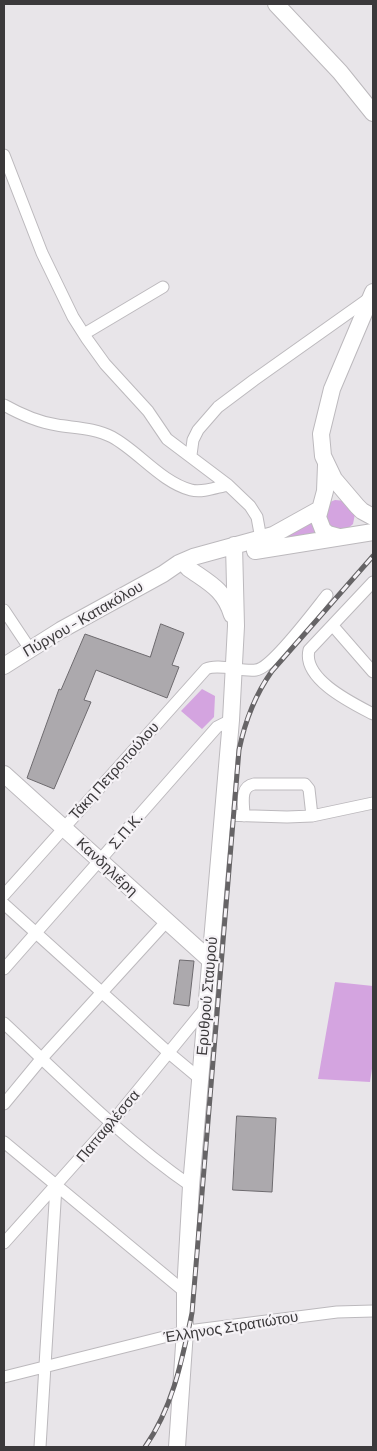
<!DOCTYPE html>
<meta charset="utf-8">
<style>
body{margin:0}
#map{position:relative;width:377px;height:1451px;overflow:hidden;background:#e8e5e9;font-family:Barlow,sans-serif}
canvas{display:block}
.frame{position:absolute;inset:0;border:5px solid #3b393b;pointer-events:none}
</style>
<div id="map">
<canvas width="377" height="1451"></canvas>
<div class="frame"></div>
</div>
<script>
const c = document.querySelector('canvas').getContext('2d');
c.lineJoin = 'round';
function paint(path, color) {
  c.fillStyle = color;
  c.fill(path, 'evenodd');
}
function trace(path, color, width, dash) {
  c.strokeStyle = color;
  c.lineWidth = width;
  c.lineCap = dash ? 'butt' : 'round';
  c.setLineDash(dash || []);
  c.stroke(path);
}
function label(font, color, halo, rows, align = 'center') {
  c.font = font + ' Barlow,sans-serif';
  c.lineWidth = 4.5;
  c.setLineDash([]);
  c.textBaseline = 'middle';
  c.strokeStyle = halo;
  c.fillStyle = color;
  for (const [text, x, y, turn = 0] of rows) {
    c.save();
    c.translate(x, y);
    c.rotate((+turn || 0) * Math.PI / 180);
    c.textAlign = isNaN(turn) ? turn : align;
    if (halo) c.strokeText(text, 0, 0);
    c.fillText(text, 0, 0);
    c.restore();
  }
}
paint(new Path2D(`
 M335 500 346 501 355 514 353 524 345 531 329 529 324 510 330 502Z
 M313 519 320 535 283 542 282 536Z
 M202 689 215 696 214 717 202 729 181 711Z
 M335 982 373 986V1062L370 1082 318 1079Z`), '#d4a4e0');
const building = new Path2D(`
 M161 624 184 633 172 665 179 667 167 698 96 670 84 700 91 702 54 789 27 778 59 689 61 690 85 634 150 657Z
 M180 960 194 961 189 1006 174 1004Z
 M237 1116 276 1118 272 1192 233 1190Z`);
paint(building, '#aca9ad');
trace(building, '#6d6a6e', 1);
const street = new Path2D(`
 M4 155 42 253 73 317 87 339 105 364 148 411 167 439 228 485 250 506 257 517 261 539
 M84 334 163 287
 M4 405C20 414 37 422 57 425 75 428 95 428 112 437 138 451 161 482 191 490 203 493 217 487 228 485
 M191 455 193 440 198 430 218 407 254 380 371 297
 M373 582 309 650C302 679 352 703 373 714
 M4 610 30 649
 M333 626 373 672
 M223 815 287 817 312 816 373 803
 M244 816C244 804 239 787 254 784H305L309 789 312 816
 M4 895 206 669C218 663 241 672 256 670 272 668 315 610 327 595
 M4 904 169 1053 199 1078
 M4 969 217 727 231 720
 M4 1023C64 1079 123 1139 191 1186
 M4 1104 42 1058 166 922
 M4 1142 185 1292
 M4 1243 112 1122 206 1007
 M4 1377 188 1331 337 1312 373 1311
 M40 1447 56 1186`);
const secondary = new Path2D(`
 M276 4 340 72 373 113
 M373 292 332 389 321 434 323 456 334 479 357 506 362 511 373 517
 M326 465 325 491 318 517 323 530 328 534 339 537
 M255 551 373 532
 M188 568C209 583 224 589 232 615
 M4 666 61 630 163 574 179 563 193 557 273 535 318 510
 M4 774 210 960
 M177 1447 185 1331V1292L191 1186 231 720 236 626 234 545`);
trace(street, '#bcb9bd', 13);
trace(secondary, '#bcb9bd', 18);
trace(street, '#fff', 11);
trace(secondary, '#fff', 16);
const rail = new Path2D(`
 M145 1447C173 1407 182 1360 192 1313L239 750C245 721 255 695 272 671L373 556`);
trace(rail, '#666466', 5);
trace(rail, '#f5f2f6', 3, [9]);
label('15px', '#3b393b', '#f5f2f6', [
 ["Πύργου - Κατακόλου",83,619,-30],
 ["Τάκη Πετροπούλου",114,771,-48],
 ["Σ.Π.Κ.",126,831,-49],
 ["Κανδηλιέρη",107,867,43],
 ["Ερυθρού Σταυρού",207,996,-85],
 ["Παπαφλέσσα",108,1126,-50],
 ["Έλληνος Στρατιώτου",231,1327,-9]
]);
</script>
